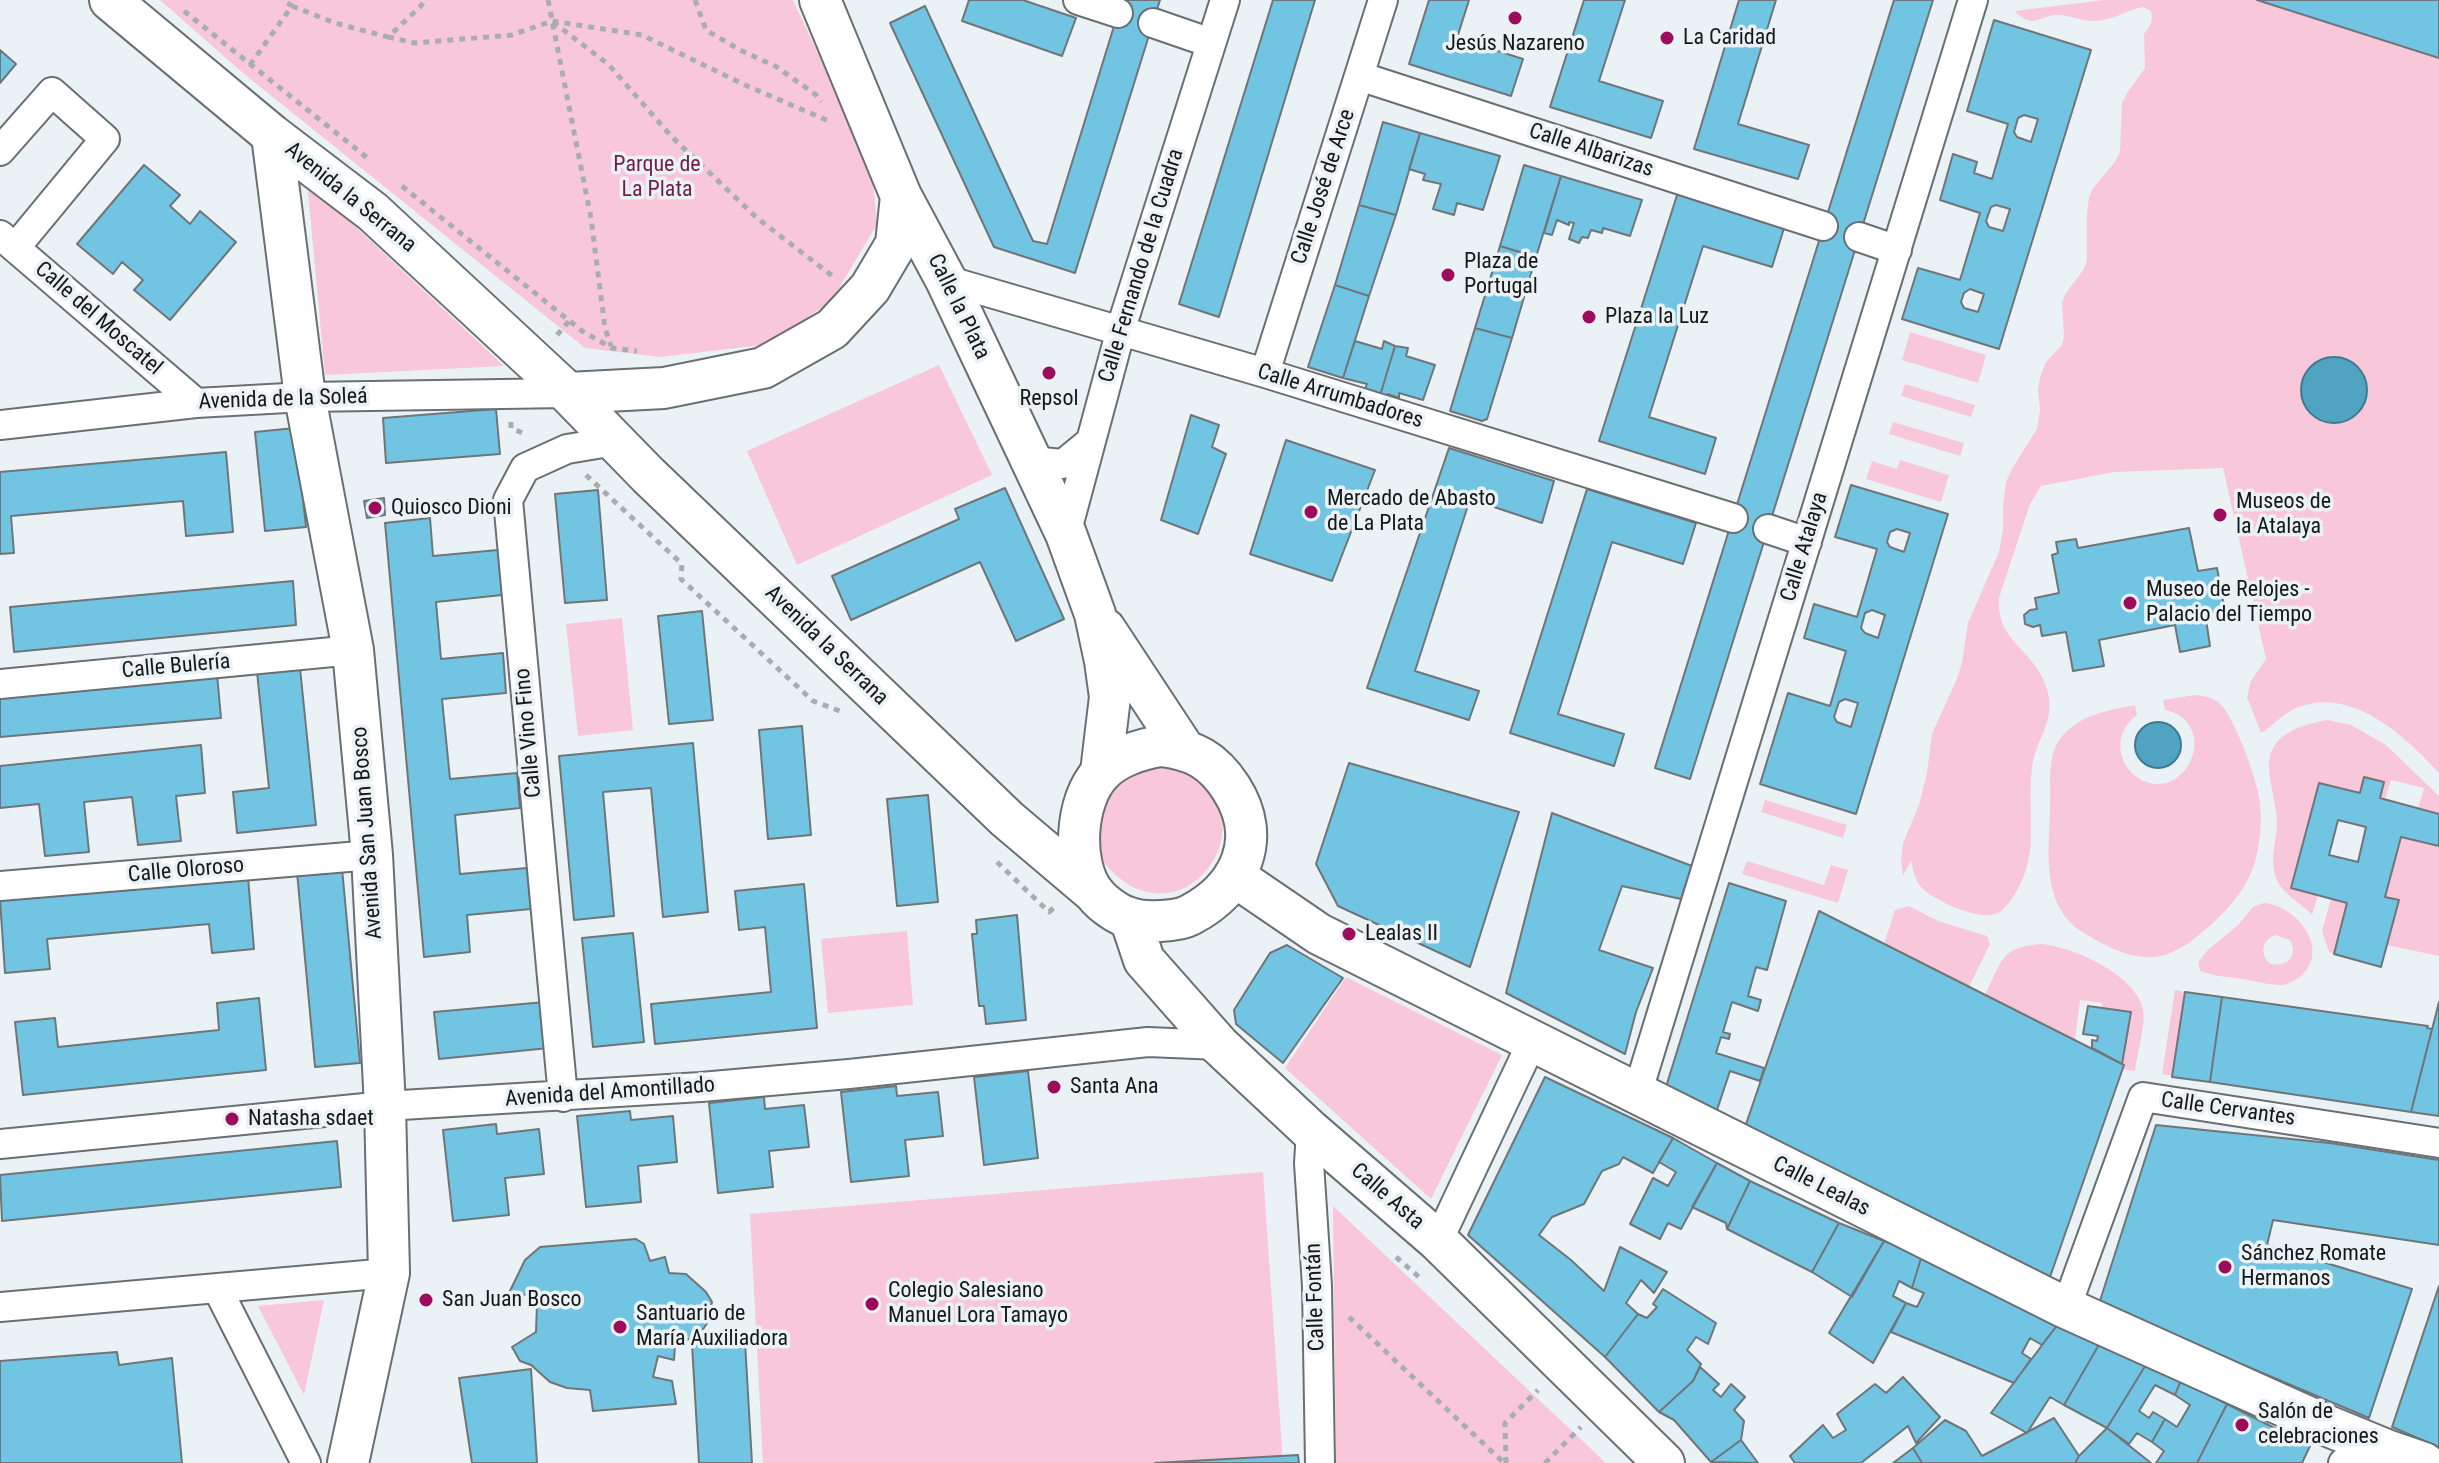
<!DOCTYPE html>
<meta charset="utf-8">
<style>
body{margin:0}
canvas{display:block;background:#ebf2f5}
</style>
<canvas width="2439" height="1463"></canvas>
<script>
const c = document.querySelector('canvas').getContext('2d');
c.lineJoin = 'round';
function paint(path, color) {
  c.fillStyle = color;
  c.fill(path, 'evenodd');
}
function trace(path, color, width, dash) {
  c.strokeStyle = color;
  c.lineWidth = width;
  c.lineCap = dash ? 'butt' : 'round';
  c.setLineDash(dash || []);
  c.stroke(path);
}
function label(font, color, halo, rows, align = 'center') {
  c.font = font + ' "Roboto Condensed",sans-serif';
  c.lineWidth = 7;
  c.setLineDash([]);
  c.textBaseline = 'middle';
  c.strokeStyle = halo;
  c.fillStyle = color;
  for (const [text, x, y, turn = 0] of rows) {
    c.save();
    c.translate(x, y);
    c.rotate((+turn || 0) * Math.PI / 180);
    c.textAlign = isNaN(turn) ? turn : align;
    if (halo) c.strokeText(text, 0, 0);
    c.fillText(text, 0, 0);
    c.restore();
  }
}
paint(new Path2D(`
 M160 0H793L872 170 877 224 832 300 771 344 660 357 585 348 243 73Z
 M2104 0H2257L2439 58V773C2405 736 2351 685 2296 708 2282 714 2273 726 2261 733L2247 697 2251 681 2266 659 2223 468 2114 472 2041 486 2030 504 1999 598C1996 642 2033 648 2046 686 2058 721 2036 736 2032 768 2026 818 2043 857 2009 903 2005 907 2001 913 1995 914 1977 920 1935 901 1922 888 1915 881 1913 869 1911 860L1903 876 1901 860 1903 843 1919 805 1927 773 1932 734 1956 681 1962 663 1968 623 1999 552 2003 529V506L2006 482 2013 467 2037 429 2040 410 2038 390 2040 378 2046 362 2062 345 2064 336 2062 302 2066 293 2084 269 2087 260V214L2089 197 2093 188 2115 162 2120 152 2122 103 2127 93 2145 68 2144 34C2151 26 2153 21 2151 11L2143 7C2126 10 2112 21 2094 21 2081 21 2067 14 2056 15 2038 16 2033 30 2015 11ZM2320 359C2330 360 2344 358 2352 362 2366 369 2368 396 2361 408 2356 418 2344 421 2334 423L2305 374Z
 M307 181 504 366 325 375Z
 M1910 332 1986 355 1978 383 1902 360Z
 M939 365 992 475 797 565 747 451Z
 M1905 384 1975 405 1971 417 1901 396Z
 M1893 422 1964 443 1960 456 1889 434Z
 M1900 460 1949 475 1941 502 1866 479 1872 461 1897 469Z
 M622 618 633 730 578 736 566 624Z
 M2195 695C2203 696 2211 697 2218 702 2233 713 2256 777 2259 796 2263 818 2260 848 2253 868 2243 895 2221 917 2200 934 2185 947 2166 959 2145 957 2127 956 2110 948 2094 939 2086 934 2076 929 2069 921 2041 891 2050 842 2050 804 2051 783 2047 757 2060 739 2078 715 2108 710 2135 705L2137 715C2125 724 2118 737 2121 753 2123 763 2129 772 2138 778 2187 807 2222 722 2165 710L2163 700Z
 M2328 720 2351 725 2386 745 2439 796V814L2418 809 2424 788 2391 780 2385 799 2380 798 2384 782 2365 777 2360 793 2319 783 2292 887 2318 895 2312 915C2300 902 2280 893 2275 875 2270 859 2276 841 2277 825 2277 805 2269 784 2269 764 2270 733 2304 724 2328 720Z
 M1169 764C1291 806 1178 967 1097 854L1104 796 1137 768Z
 M1765 800 1847 825 1843 838 1761 812Z
 M2401 837 2439 846V956L2387 945 2399 901 2385 897Z
 M1747 861 1824 885 1831 865 1848 870 1838 903 1742 874Z
 M2331 899 2347 903 2334 954 2329 952 2322 931Z
 M2264 903C2295 905 2330 947 2303 974 2297 980 2288 985 2281 985 2269 985 2255 981 2243 979 2229 977 2213 976 2200 971L2198 962 2208 950 2238 925 2253 907ZM2276 935 2290 940C2299 956 2286 969 2269 963 2259 952 2263 939 2276 935Z
 M1909 906 1938 921 1987 936 1990 944 1969 987 1884 944 1895 910Z
 M907 931 913 1005 828 1013 821 939Z
 M2041 944C2073 947 2135 974 2143 1009 2146 1024 2137 1054 2135 1071L2122 1069 2131 1012 2102 1008V1003L2080 1000 2075 1040 1985 995C2002 961 2000 947 2041 944Z
 M1346 977 1502 1055 1431 1199 1285 1068Z
 M2175 990 2185 992 2172 1076 2162 1074Z
 M1263 1172 1283 1463H763L750 1214Z
 M1333 1206 1606 1463H1336Z
 M324 1300 304 1395 258 1306Z`), '#f8c7d9');
const water = new Path2D(`
 M2301 390a33 33 0 1 1 66 0a33 33 0 1 1-66 0Z
 M2135 745a23 23 0 1 1 46 0a23 23 0 1 1-46 0Z`);
paint(water, '#50a4c2');
trace(water, '#3e7a8f', 2);
const building = new Path2D(`
 M969 0H1023L1076 18 1062 56 962 21Z
 M1122 0H1160L1075 273 994 247 890 23 925 6 1033 241 1047 244Z
 M1273 0H1315L1219 317 1179 304Z
 M1429 0H1469L1457 38 1523 59 1511 96 1409 64Z
 M1584 0H1625L1599 81 1663 101 1651 138 1550 107Z
 M1739 0H1776L1738 124 1809 145 1798 179 1694 149Z
 M1894 0H1933L1690 779 1655 768Z
 M2257 0H2439V58Z
 M1994 20 2091 50 1999 349 1902 319 1918 268 1960 280 1980 213 1940 200 1953 154 1977 162 1974 173 1992 179 2008 124 1967 111ZM2024 115 2038 119 2031 142 2017 137 2014 132 2018 118ZM1996 205 2010 209 2003 231 1989 227 1986 221 1991 207ZM1970 289 1984 294 1978 312 1964 308 1961 302 1964 293Z
 M0 50 16 64 0 83Z
 M1383 122 1420 133 1396 215 1359 205Z
 M1420 133 1500 156 1483 210 1457 203 1454 215 1433 209 1441 184 1423 180 1425 174 1409 169Z
 M144 165 180 195 170 206 190 224 200 211 236 242 170 320 134 290 143 280 122 262 113 274 77 244Z
 M1524 165 1561 176 1536 257 1500 246Z
 M1561 176 1642 200 1630 236 1603 228 1602 233 1591 230 1588 238 1582 237 1579 243 1569 239 1574 223 1569 222V225L1557 220 1552 235 1544 233Z
 M1678 192 1785 225 1772 267 1703 246 1649 417 1716 438 1705 474 1599 441Z
 M1359 205 1396 215 1369 296 1335 285Z
 M1500 246 1536 257 1512 338 1475 328Z
 M1335 285 1369 296 1343 378 1308 367Z
 M1475 328 1512 338 1487 419 1482 421 1450 411Z
 M1355 341 1382 349 1384 341 1395 346 1379 399 1372 397 1373 391 1365 389 1367 384 1343 378Z
 M1395 346 1408 348 1406 356 1435 365 1423 400 1399 393V398L1388 394 1386 401 1379 399Z
 M496 409 500 454 386 463 383 418Z
 M1191 415 1219 425 1212 447 1226 454 1198 534 1161 520Z
 M295 428 306 527 265 531 255 432Z
 M1286 440 1375 470 1332 581 1250 554Z
 M1449 448 1554 481 1542 523 1470 499 1415 671 1479 691 1469 720 1367 688Z
 M226 452 233 532 186 536 183 501 11 516 14 553 0 554V472Z
 M1851 485 1948 514 1856 814 1760 784 1788 693 1830 706 1846 651 1804 638 1814 604 1857 617 1877 549 1835 537ZM1897 529 1910 533 1904 552 1890 547 1887 542 1890 532ZM1872 610 1885 615 1878 638 1865 633 1861 628 1865 613ZM1845 699 1858 703 1851 727 1837 722 1834 717 1839 702Z
 M1005 488 1064 619 1016 641 980 562 851 620 832 576 959 519 955 509Z
 M1587 489 1696 523 1683 564 1612 542 1558 714 1624 734 1614 766 1510 733Z
 M598 490 607 600 565 603 555 494Z
 M384 498 385 515 367 518 364 501Z
 M430 518 433 556 498 550 502 595 436 602 441 659 503 653 506 693 442 699 450 779 517 773 520 808 455 815 460 874 527 868 531 909 467 915 470 952 424 957 385 523Z
 M2189 528 2198 571 2217 568 2225 611 2205 613 2210 646 2180 652 2175 625 2099 640 2104 666 2073 671 2066 632 2042 636 2040 625 2033 627 2025 624 2024 615 2030 610 2037 609 2035 598 2059 593 2052 555 2058 553 2056 542 2076 539 2078 548Z
 M293 581 296 625 14 652 10 607Z
 M702 611 713 720 669 724 658 616Z
 M300 668 316 825 237 833 233 792 269 788 257 672Z
 M217 674 221 718 0 737V693Z
 M802 726 811 835 768 839 759 730Z
 M693 743 708 912 663 917 651 788 603 792 614 916 574 920 559 756Z
 M201 745 205 793 176 796 181 841 138 845 132 797 84 802 89 852 45 856 39 804 0 808V766Z
 M1349 763 1519 812 1470 967 1338 906 1316 864Z
 M2364 777 2384 782 2380 798 2439 814V846L2401 837 2385 897 2399 900 2381 967 2334 954 2347 903 2291 888 2319 783 2360 793ZM2338 820 2366 827 2358 862 2329 855Z
 M928 795 938 902 897 906 887 799Z
 M1552 813 1692 866 1681 899 1622 886 1599 950 1653 968 1636 1012 1625 1054 1506 993Z
 M342 868 360 1063 315 1067 297 872Z
 M248 877 254 949 212 953 209 924 47 939 50 969 5 973 0 900Z
 M1729 883 1786 901 1767 970 1756 967 1748 996 1761 1000 1758 1011 1732 1002 1723 1032 1730 1034 1729 1039 1721 1037 1716 1053 1764 1068 1760 1081 1730 1071 1716 1113 1666 1087Z
 M804 884 817 1028 655 1044 651 1004 771 992 765 927 739 930 735 891Z
 M1819 911 2124 1065 2050 1277 1745 1127Z
 M1017 915 1026 1020 986 1024 984 1006H979L972 934H977L976 920Z
 M633 933 644 1042 593 1047 582 938Z
 M1287 945 1343 978 1283 1063 1236 1024 1234 1010 1270 953Z
 M2185 992 2222 997 2210 1082 2172 1077Z
 M2222 997 2428 1026 2427 1028 2432 1029 2411 1112 2210 1082Z
 M259 998 266 1070 23 1095 15 1022 55 1018 58 1047 219 1030 217 1003Z
 M545 1002 549 1048 439 1059 434 1012Z
 M2439 1002V1116L2411 1112Z
 M2088 1006 2131 1012 2122 1064 2092 1048V1040L2097 1041 2098 1036 2083 1034Z
 M1028 1071 1038 1158 984 1165 974 1077Z
 M1545 1077 1673 1138 1653 1173 1623 1157 1619 1164 1602 1171 1584 1204 1552 1217 1539 1235 1571 1260 1604 1291 1620 1247 1667 1272 1654 1293 1641 1280 1626 1303 1638 1314 1605 1357 1468 1235Z
 M896 1086 897 1096 938 1092 943 1136 905 1140 909 1176 851 1182 841 1092Z
 M764 1097 765 1109 804 1105 809 1147 769 1151 773 1187 718 1193 709 1103Z
 M630 1111 631 1120 673 1116 677 1162 638 1166 641 1202 586 1207 577 1116Z
 M496 1124 497 1134 539 1129 544 1174 505 1178 509 1215 453 1221 443 1130Z
 M2156 1125 2330 1143 2439 1160V1245L2273 1220 2267 1245 2412 1289 2369 1418 2099 1304Z
 M1673 1138 1717 1163 1681 1229 1668 1223 1660 1239 1630 1224 1653 1178 1668 1186 1676 1172 1659 1162Z
 M337 1141 341 1187 2 1221 0 1175Z
 M1717 1163 1750 1181 1727 1229 1726 1223 1692 1207Z
 M1750 1181 1839 1223 1812 1272 1727 1229Z
 M1839 1223 1884 1241 1852 1297 1812 1272Z
 M636 1239 644 1244 650 1261 665 1257 669 1273 686 1274 706 1292 712 1302 708 1322 699 1335 675 1345 674 1360 658 1356 653 1377 672 1381 676 1404 593 1411 590 1390 567 1388 550 1382 531 1365 520 1361 512 1347 536 1332 537 1303 528 1295 509 1293 525 1260 540 1247Z
 M1884 1241 1922 1255 1912 1288 1899 1281 1893 1296 1906 1303 1873 1363 1829 1333Z
 M1922 1255 2058 1324 2042 1345 2030 1338 2022 1353 2031 1359 2014 1383 1891 1332 1906 1303 1917 1307 1924 1293 1912 1288Z
 M2439 1286V1447L2392 1427Z
 M1663 1289 1716 1323 1708 1344 1696 1337 1687 1350 1701 1364 1693 1381 1659 1412 1605 1357 1638 1314 1647 1318 1657 1307 1653 1304Z
 M2058 1324 2100 1343 2064 1405 2050 1397 2027 1433 1991 1413Z
 M745 1342 752 1463H699L692 1345Z
 M2100 1343 2147 1363 2107 1428 2064 1405Z
 M117 1352 119 1365 172 1358 182 1463H0V1361Z
 M2147 1363 2181 1380 2175 1395 2155 1385 2139 1411 2149 1418 2153 1412 2165 1419 2152 1442 2137 1433 2129 1444 2107 1428Z
 M1700 1367 1719 1384 1713 1390 1721 1397 1731 1384 1745 1397 1734 1410 1744 1421 1741 1440 1711 1462 1674 1420 1659 1412 1693 1381Z
 M531 1369 537 1463H472L459 1378Z
 M1903 1377 1940 1417 1916 1443 1908 1426 1861 1463H1795L1790 1456 1823 1425 1833 1438 1846 1430 1837 1414 1875 1384 1886 1393Z
 M2181 1380 2227 1404 2197 1463H2156L2164 1451 2152 1442 2165 1419 2177 1427 2190 1405 2175 1395Z
 M2227 1404 2310 1446 2302 1463H2197Z
 M2054 1418 2079 1456 2075 1463H1922L1913 1448 1945 1420 1966 1431 1982 1456Z
 M2107 1428 2151 1463H2075L2079 1456Z
 M1741 1440 1758 1463 1711 1462Z
 M1913 1448 1922 1463H1893Z
 M1298 1455 1299 1463H1155Z`);
paint(building, '#71c5e3');
trace(building, '#6f7578', 2);
const street = new Path2D(`
 M1078 0 1118 13
 M1153 23 1211 43
 M1359 76 1823 226
 M0 151 52 92 105 139 15 248
 M0 235 196 403
 M1859 237 1897 250
 M946 280 1265 373 1733 518
 M1265 373 1383 0
 M0 425 196 403 305 397 568 393
 M1031 461 1063 464 1091 441
 M1768 529 1807 542
 M1066 534 1123 322 1225 0
 M0 684 353 650
 M0 886 372 855
 M1637 1094 1973 0
 M563 1097 508 500 525 468 567 449 615 441
 M1311 1131 1309 1163 1317 1286 1320 1463
 M0 1144 385 1106 701 1087 849 1074 1148 1042 1219 1045
 M1438 1241 1532 1042
 M217 1288 306 1463
 M0 1307 389 1273
 M2066 1308 2143 1097 2439 1143
 M2343 1463 2389 1451`);
const secondary = new Path2D(`
 M110 0 272 135 373 212 568 393 664 388 763 368 832 329 870 288 896 244 901 196
 M820 0 901 196 946 280 1066 534 1095 614 1105 661 1110 697 1101 772
 M272 135 305 397 353 650 372 855 385 1106 389 1273 348 1463
 M568 393 648 475 1007 819 1092 891
 M1105 629 1184 749
 M1161 746C1194 750 1213 760 1231 788 1264 839 1240 889 1190 915 1177 922 1144 923 1130 918 1118 915 1102 903 1095 894 1071 865 1075 800 1101 773 1115 757 1141 749 1161 746Z
 M1234 876 1319 934 2066 1308 2328 1426 2389 1451 2424 1463
 M1130 918 1144 960 1219 1045 1311 1131 1438 1241 1664 1463`);
trace(street, '#696f72', 32);
trace(secondary, '#696f72', 44);
trace(new Path2D(`
 M548 0 591 218 605 328 611 346
 M695 0 706 30 740 50 777 67 816 95 821 102
 M292 6 335 23 388 37 420 7 425 0
 M184 11 370 160
 M553 22 608 64 672 137 757 218 835 278
 M388 37 415 43 512 35 552 21 642 35 745 85 831 122
 M250 65 292 6 283 0
 M402 186 582 331 612 348 637 351
 M557 335 569 321
 M511 422V428L525 434
 M586 475 682 564 681 579 813 701 840 711
 M997 862 1049 912 1057 905
 M1396 1257 1419 1277
 M1349 1317 1504 1463
 M1506 1463 1505 1423 1538 1390
 M1545 1463 1581 1427`), '#a8aeb0', 5, [6, 6]);
trace(street, '#fff', 28);
trace(secondary, '#fff', 40);
for (const [x, y, r, color] of [
 [1515,18,8,"#9b0c5c"],
 [1667,38,8,"#9b0c5c"],
 [1448,275,8,"#9b0c5c"],
 [1589,317,8,"#9b0c5c"],
 [1049,373,8,"#9b0c5c"],
 [375,508,8,"#9b0c5c"],
 [1311,512,8,"#9b0c5c"],
 [2220,515,8,"#9b0c5c"],
 [2130,603,8,"#9b0c5c"],
 [1349,934,8,"#9b0c5c"],
 [1054,1087,8,"#9b0c5c"],
 [232,1119,8,"#9b0c5c"],
 [2225,1267,8,"#9b0c5c"],
 [426,1300,8,"#9b0c5c"],
 [872,1304,8,"#9b0c5c"],
 [620,1327,8,"#9b0c5c"],
 [2242,1425,8,"#9b0c5c"]
]) {
  const dot = new Path2D();
  dot.arc(x, y, r, 0, 2 * Math.PI);
  c.fillStyle = color;
  c.fill(dot);
  trace(dot, '#ebf2f5', 3);
}
label('22px', '#151718', '#ebf2f5', [
 ["La Caridad",1683,38],
 ["Jesús Nazareno",1515,44,"center"],
 ["Plaza de",1464,262],
 ["Portugal",1464,287],
 ["Plaza la Luz",1605,317],
 ["Repsol",1049,399,"center"],
 ["Mercado de Abasto",1327,499],
 ["de La Plata",1327,524],
 ["Museos de",2236,502],
 ["la Atalaya",2236,527],
 ["Quiosco Dioni",391,508],
 ["Museo de Relojes -",2146,590],
 ["Palacio del Tiempo",2146,615],
 ["Lealas II",1365,934],
 ["Santa Ana",1070,1087],
 ["Natasha sdaet",248,1119],
 ["Sánchez Romate",2241,1254],
 ["Hermanos",2241,1279],
 ["Colegio Salesiano",888,1291],
 ["Manuel Lora Tamayo",888,1316],
 ["San Juan Bosco",442,1300],
 ["Santuario de",636,1314],
 ["María Auxiliadora",636,1339],
 ["Salón de",2258,1412],
 ["celebraciones",2258,1437]
], 'left');
label('22px', '#151718', '#ebf2f5', [
 ["Calle Albarizas",1591,151,18],
 ["Calle José de Arce",1324,187,-72],
 ["Avenida la Serrana",350,198,39],
 ["Calle Fernando de la Cuadra",1142,266,-73],
 ["Calle la Plata",958,307,64],
 ["Calle del Moscatel",98,319,41],
 ["Calle Arrumbadores",1340,397,17],
 ["Avenida de la Soleá",283,400,-2],
 ["Calle Atalaya",1805,547,-73],
 ["Avenida la Serrana",826,646,44],
 ["Calle Bulería",176,667,-5],
 ["Calle Vino Fino",529,733,-95],
 ["Avenida San Juan Bosco",368,833,-94],
 ["Calle Oloroso",186,871,-5],
 ["Avenida del Amontillado",610,1093,-4],
 ["Calle Cervantes",2228,1110,8],
 ["Calle Lealas",1821,1187,27],
 ["Calle Asta",1387,1197,41],
 ["Calle Fontán",1316,1297,-92]
]);
label('22px', '#711e46', '#ebf2f5', [
 ["Parque de",657,165],
 ["La Plata",657,190]
]);
</script>
